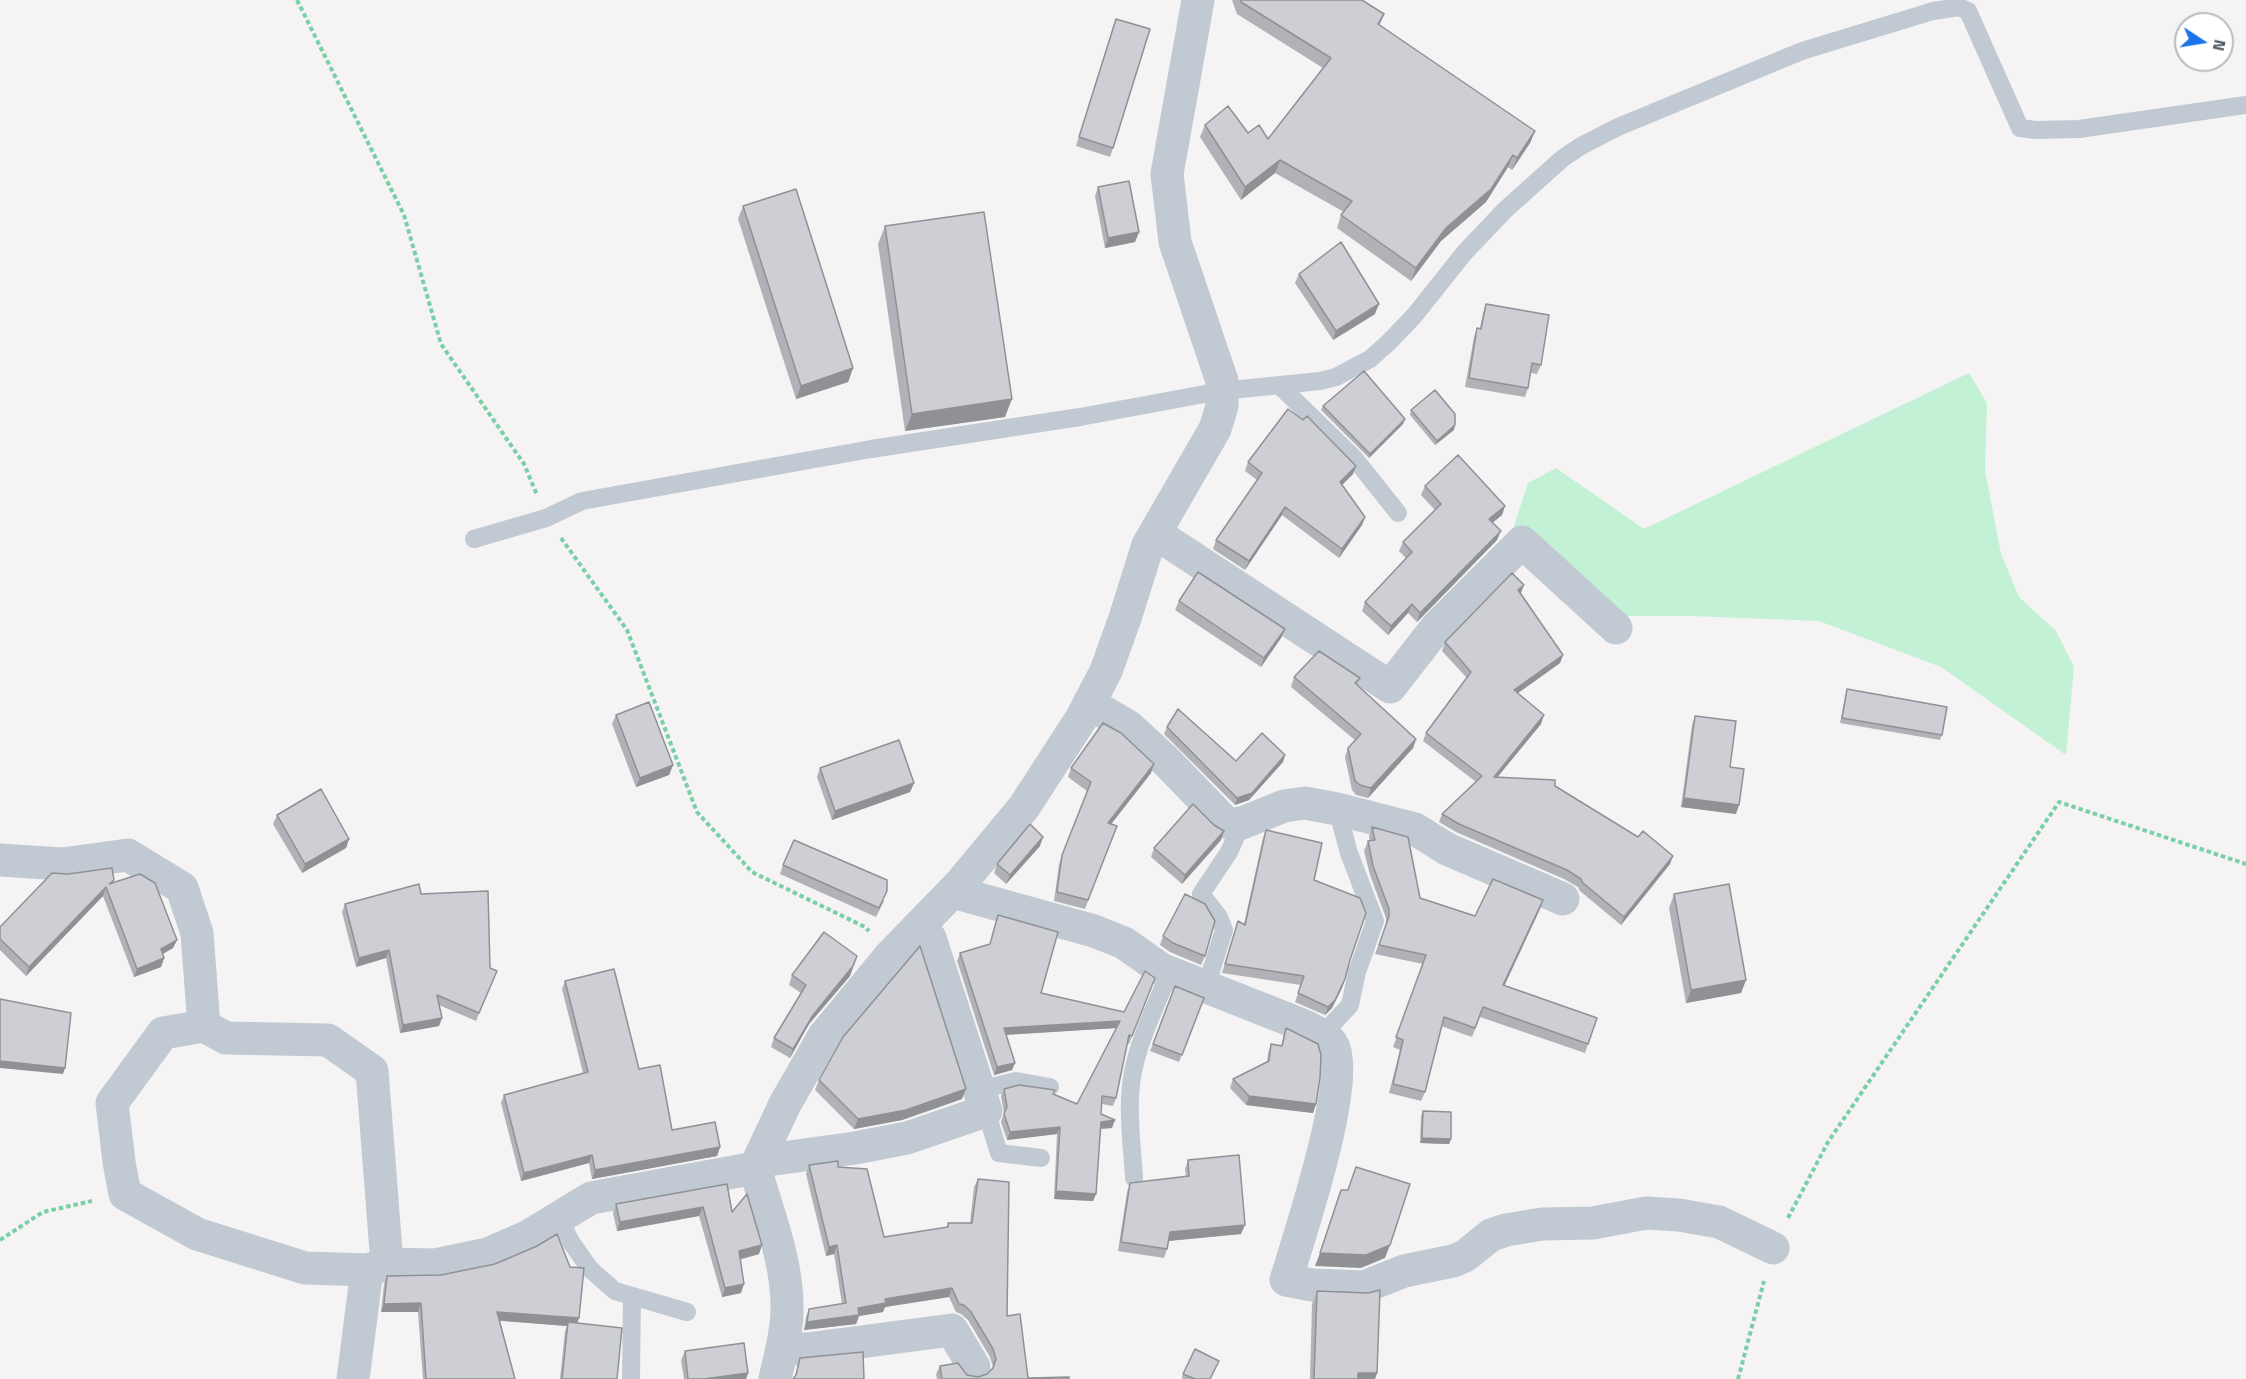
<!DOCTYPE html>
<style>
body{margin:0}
#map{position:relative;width:2246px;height:1379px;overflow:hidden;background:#f5f3f3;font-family:"Titillium Web",sans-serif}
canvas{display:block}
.north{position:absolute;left:2174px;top:12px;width:60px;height:60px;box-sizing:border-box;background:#fff;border:2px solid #b7bbc0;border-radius:50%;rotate:102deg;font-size:16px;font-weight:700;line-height:24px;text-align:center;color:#4a5661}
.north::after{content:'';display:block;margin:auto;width:21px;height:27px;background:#1a73e8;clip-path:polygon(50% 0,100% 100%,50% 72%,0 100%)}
</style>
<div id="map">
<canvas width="2246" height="1379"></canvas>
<div class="north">N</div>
</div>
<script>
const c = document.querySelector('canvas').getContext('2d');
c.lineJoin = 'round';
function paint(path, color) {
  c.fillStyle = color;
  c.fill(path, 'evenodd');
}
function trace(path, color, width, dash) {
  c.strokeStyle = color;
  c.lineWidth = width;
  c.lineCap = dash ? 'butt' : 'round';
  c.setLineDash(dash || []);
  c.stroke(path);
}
paint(new Path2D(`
 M1969 373 1987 403 1985 470 2001 554 2019 597 2056 631 2074 667 2066 755 1941 667 1819 621 1692 616H1624L1584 589 1514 526 1528 483 1556 468 1644 529Z`), '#c3f1d5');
trace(new Path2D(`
 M297 0 404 215 441 344 524 464 537 495
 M561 538 627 630 697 812 752 872 865 927 869 931
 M1788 1218 1828 1142 2059 802 2246 864
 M0 1240 43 1212 92 1201
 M1738 1379 1764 1281`), '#7ad0a6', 4, [4.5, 3]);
trace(new Path2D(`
 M1280 386 1355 459 1398 513
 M474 539 546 518 582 501 871 449 1080 417 1221 391 1320 381 1336 377 1370 359 1388 343 1414 316 1465 252 1505 210 1563 158 1581 146 1618 127 1802 51 1933 11 1959 7 1968 11 2020 128 2035 130 2079 129 2246 105
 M1206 987 1224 930 1219 917 1201 894 1229 852 1242 823
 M1322 1035 1350 1005 1357 972 1375 921 1349 853 1337 809
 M979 1090 1016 1081 1050 1087
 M986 1111 999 1153 1041 1158
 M1134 1178C1132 1145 1127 1110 1132 1077 1138 1041 1156 1006 1169 973
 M559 1218 571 1242 590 1269 615 1291 687 1312
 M631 1379 632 1296`), '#c1cad2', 18);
trace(new Path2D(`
 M1155 533 1390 687 1436 628 1522 542 1616 628
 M1089 703 1129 727 1167 762 1224 821 1232 824 1242 823 1284 806 1305 803 1337 809 1415 829 1447 849 1563 899
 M0 860 62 864 128 855 182 888 197 933 204 1026 163 1033 112 1103 119 1162 125 1194 197 1234 305 1268 367 1270
 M953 892 1094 931 1124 943 1161 969 1305 1026C1314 1031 1326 1036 1332 1044 1353 1078 1299 1237 1286 1280L1312 1285 1364 1287 1404 1271 1453 1261 1465 1256 1491 1235 1506 1230 1542 1224 1593 1223 1646 1213 1679 1215 1719 1222 1773 1248
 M204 1026 226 1038 328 1040 372 1071 387 1264
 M762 1155 775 1159 855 1148 907 1138 986 1111 930 938 920 925
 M755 1168C768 1214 788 1262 787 1310 787 1333 780 1356 775 1379
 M782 1348 807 1349 952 1330 974 1367
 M353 1379 367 1270 387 1264 435 1265 488 1254 527 1237 591 1198 755 1168 785 1104 824 1036 890 956 960 884 1024 807 1081 719 1106 671 1125 618 1148 545 1215 429 1222 406V381L1175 242 1167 174 1198 0`), '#c1cad2', 33);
paint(new Path2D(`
 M1232 0H1362L1384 14 1380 25 1535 131 1530 143 1512 170 1508 167 1486 202 1441 241 1411 281 1337 228 1341 215 1344 212 1275 173 1241 200 1200 137 1205 125 1248 133 1268 139 1323 68 1237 14Z
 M1113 28V148L1110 157 1076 146Z
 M1098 187 1139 232 1135 242 1105 248 1095 196Z
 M743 206 853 368 848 382 796 399 738 219Z
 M885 226 1005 417 905 431 878 244Z
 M1299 274 1375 314 1333 340 1295 283Z
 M1486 304 1541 365 1537 374 1531 373 1528 388 1525 397 1465 387 1474 337 1477 328H1480L1483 313Z
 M1323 406 1405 419 1403 424 1369 458 1321 410Z
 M1411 410 1454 430 1435 445 1410 415Z
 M1248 462 1353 474 1342 485 1365 517 1362 525 1339 558 1282 515 1245 570 1213 549 1216 540 1257 480 1245 471Z
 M1425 486 1505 506 1502 515 1492 523 1497 540 1417 622 1408 613 1388 635 1362 611 1365 602 1406 558 1399 551 1403 542 1435 510 1421 495Z
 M1521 593 1563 655 1560 663 1518 693 1541 724 1497 777 1555 786 1670 864 1621 925 1580 891 1578 887 1564 879 1456 832 1439 822 1442 814 1476 782 1423 741 1426 733 1467 678 1442 651 1445 642Z
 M1179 601 1285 629 1281 638 1261 667 1175 610Z
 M1294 677 1360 678 1357 685 1416 739 1413 748 1368 798 1356 795 1352 790 1345 757 1348 748 1355 740 1291 687Z
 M1847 689 1942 735 1940 740 1840 723Z
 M616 715 673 765 669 775 636 787 612 724Z
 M1695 716 1730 767 1736 814 1681 807 1692 725Z
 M1167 727 1236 761 1285 755 1283 762 1249 800 1235 805 1164 734Z
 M820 768 914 783 910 792 832 820 817 777Z
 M1071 768 1151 773 1111 824 1117 826 1085 909 1054 901 1059 864 1087 791 1068 777Z
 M277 815 349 839 346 848 302 873 273 824Z
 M1214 825 1221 840 1182 884 1151 857 1154 848Z
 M1372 827 1420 898 1475 916 1543 900 1540 909 1504 986 1597 1018 1585 1053 1480 1017 1472 1037 1441 1026 1425 1092 1421 1101 1389 1093 1400 1050 1393 1047 1423 964 1375 954 1386 925V918L1370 875 1364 851 1368 841H1370L1369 837Z
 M1266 830 1314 880 1350 960 1342 988 1332 1008 1325 1015 1295 1002 1301 985 1222 973 1238 921 1244 924 1263 838Z
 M1040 846 1006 884 994 873 997 864Z
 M783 865 884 901 876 917 780 874Z
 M114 880 112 883 177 940 173 948 163 954 164 958 161 967 134 977 103 896 26 976 0 950V927Z
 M421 894 490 968 497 971 476 1021 439 1005 442 1018 439 1026 400 1033 386 958 356 967 342 912 345 904Z
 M1674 894 1746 980 1741 993 1686 1003 1669 908Z
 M998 915 1041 993 1124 1012 1155 978 1129 1044 1127 1043 1116 1098 1113 1106 1102 1104 1101 1114 1112 1128 1100 1129 1096 1194 1093 1201 1054 1199 1057 1134 1007 1140 1001 1122 1004 1113 1001 1096 1004 1089 1053 1094 1077 1104 1116 1028 1006 1035 1015 1063 1012 1070 994 1075 957 961 960 953 990 945Z
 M1163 936 1205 956 1201 965 1170 952 1160 945Z
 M857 956 850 976 809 1024 790 1058 771 1047 774 1038 801 993 789 985 792 975Z
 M565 981 639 1069 672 1130 720 1147 717 1156 592 1179 589 1163 521 1181 501 1103 504 1095 583 1073 562 989Z
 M1204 998 1179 1062 1150 1051 1153 1044Z
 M1286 1028 1316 1104 1313 1113 1246 1105 1230 1088 1233 1079 1267 1063 1268 1053 1271 1044 1281 1046Z
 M819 1080 962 1099 902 1120 854 1129 815 1090Z
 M1423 1111 1451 1139 1449 1144 1420 1143 1421 1116Z
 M1188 1160 1241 1234 1169 1241 1167 1249 1164 1258 1118 1251 1127 1192 1130 1183 1186 1177 1185 1169Z
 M809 1165 838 1167 884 1237 947 1228 948 1223H970L974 1187 978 1179 1007 1316 1028 1378 1069 1379H937L936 1374 940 1366 978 1377 987 1374 993 1367 990 1357 968 1320 961 1314 956 1312 949 1297 885 1307 883 1312 859 1316 856 1324 804 1330 806 1317 809 1309 842 1304 834 1254 826 1256 806 1174Z
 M727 1184 732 1212 759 1254 740 1259 741 1293 722 1297 699 1216 617 1231 613 1213 616 1204Z
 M387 1276 578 1323 617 1379H560L565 1331 567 1326 500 1321 515 1379H423L418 1312H381L384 1284Z
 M1317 1291 1377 1373 1375 1379H1310L1312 1304Z
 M685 1351 748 1373 746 1379H684L681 1360Z
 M1183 1374 1211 1379H1183L1182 1378Z`), '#b0b2b7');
paint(new Path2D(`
 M1535 131 1530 143 1512 170 1517 158Z
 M1513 155 1508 167 1486 202 1441 241 1411 281 1416 268 1446 228Z
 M1280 160 1275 173 1241 200 1245 187Z
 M1139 232 1135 242 1105 248 1108 238Z
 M1379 304 1375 314 1333 340 1336 331Z
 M853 368 848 382 796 399 801 386Z
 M1012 399 1005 417 905 431 912 414Z
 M1405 419 1403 424 1369 458 1370 454Z
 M1455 425 1454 430 1435 445 1437 441Z
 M1356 466 1353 474 1337 490 1340 482Z
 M1505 506 1502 515 1486 528 1489 519Z
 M1285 507 1282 515 1245 570 1249 561Z
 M1365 517 1362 525 1339 558 1342 549Z
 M1501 531 1497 540 1417 622 1420 613Z
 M1524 585 1521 593 1515 599 1518 590Z
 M1412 604 1408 613 1388 635 1391 626Z
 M1285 629 1281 638 1261 667 1264 658Z
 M1563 655 1560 663 1511 698 1514 690Z
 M1544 715 1541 724 1491 785 1494 777Z
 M1416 739 1413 748 1368 798 1371 788Z
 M1285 755 1283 762 1249 800 1235 805 1237 798Z
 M1154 764 1151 773 1105 832 1108 823Z
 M673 765 669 775 636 787 640 778Z
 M914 783 910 792 832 820 835 811Z
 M1684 798 1739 805 1736 814 1681 807Z
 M1224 831 1221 840 1182 884 1185 875Z
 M1043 837 1040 846 1006 884 1010 875Z
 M349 839 346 848 302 873 305 864Z
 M1673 856 1670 864 1621 925 1624 917Z
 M106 887 103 896 26 976 29 967Z
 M1543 900 1540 909 1500 995 1503 985Z
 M177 940 173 948 157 957 161 949Z
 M389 950 386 958 356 967 359 958Z
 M857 956 850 976 809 1024 790 1058 793 1049 813 1015Z
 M164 958 161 967 134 977 137 969Z
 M1345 979 1342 988 1332 1008 1325 1015 1328 1007Z
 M1746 980 1741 993 1686 1003 1691 990Z
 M442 1018 439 1026 400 1033 403 1025Z
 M1120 1021 1117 1028 1001 1035 1004 1028Z
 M0 1061 65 1068 63 1074 0 1068Z
 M1015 1063 1012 1070 994 1075 997 1067Z
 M966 1089 962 1099 902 1120 854 1129 858 1119Z
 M1249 1096 1316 1104 1313 1113 1246 1105Z
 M1115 1120 1112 1128 1098 1129 1101 1122Z
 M1060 1127 1057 1134 1007 1140 1010 1132Z
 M1422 1138 1451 1139 1449 1144 1420 1143Z
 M720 1147 717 1156 592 1179 595 1170Z
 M592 1155 589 1163 521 1181 524 1173Z
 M1056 1191 1096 1194 1093 1201 1054 1199Z
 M703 1207 699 1216 617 1231 620 1222Z
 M1245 1225 1241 1234 1167 1241 1170 1232Z
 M762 1245 759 1254 735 1261 739 1251Z
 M837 1245 834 1254 826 1256 829 1247Z
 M1390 1245 1385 1258 1361 1268 1315 1266 1320 1253Z
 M744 1284 741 1293 722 1297 725 1288Z
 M952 1288 949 1297 885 1307 883 1312 859 1316 856 1324 804 1330 807 1322 858 1308 885 1299Z
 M421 1303 418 1312H381L384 1304Z
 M497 1312 579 1318 576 1327 568 1322 567 1326 494 1320Z
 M748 1373 746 1379H704Z
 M1358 1373H1377L1375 1379H1356Z`), '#909195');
const building = new Path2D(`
 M1241 0H1362L1384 14 1378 24 1535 131 1517 158 1513 155 1491 189 1446 228 1416 268 1341 215 1352 201 1280 160 1245 187 1205 125 1228 106 1248 133 1259 125 1268 139 1331 58 1241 2Z
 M1116 19 1150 29 1113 148 1079 137Z
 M1129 181 1139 232 1108 238 1098 187Z
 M796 189 853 368 801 386 743 206Z
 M984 212 1012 399 912 414 885 226Z
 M1341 242 1379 304 1336 331 1299 274Z
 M1486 304 1549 315 1541 365 1532 363 1528 388 1469 378 1477 328 1481 329Z
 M1364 371 1405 419 1370 454 1323 406Z
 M1435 390 1455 414V425L1437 441 1411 410Z
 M1288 409 1303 420 1307 416 1356 466 1340 482 1365 517 1342 549 1285 507 1249 561 1216 540 1262 473 1248 462Z
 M1458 455 1505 506 1489 519 1501 531 1420 613 1412 604 1391 626 1365 602 1412 552 1403 542 1441 504 1425 486Z
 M1198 572 1285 629 1264 658 1179 601Z
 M1512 573 1524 585 1518 590 1563 655 1514 690 1544 715 1494 777 1555 780V786L1638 837 1643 831 1673 856 1624 917 1583 883 1581 879 1567 870 1459 824 1442 814 1482 776 1426 733 1471 672 1445 642Z
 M1319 651 1360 678 1355 683 1416 739 1371 788 1360 785 1355 781 1348 748 1361 734 1294 677Z
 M1847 689 1947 707 1942 735 1842 718Z
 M649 702 673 765 640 778 616 715Z
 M1178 709 1236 761 1262 733 1285 755 1252 793 1237 798 1167 727Z
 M1695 716 1736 721 1730 767 1744 769 1739 805 1684 798Z
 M1103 723 1121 733 1154 764 1108 823 1117 826 1088 900 1057 892 1062 855 1091 782 1071 768Z
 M899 740 914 783 835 811 820 768Z
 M321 789 349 839 305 864 277 815Z
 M1193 804 1214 825 1224 831 1185 875 1154 848Z
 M1030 824 1043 837 1010 875 997 864Z
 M1372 827 1408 837 1420 898 1475 916 1493 879 1543 900 1503 985 1597 1018 1588 1044 1483 1007 1475 1028 1444 1017 1425 1092 1393 1084 1403 1040 1396 1037 1426 955 1379 945 1389 916V909L1373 866 1368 841 1375 840Z
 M1266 830 1322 843 1314 880 1360 898 1366 913 1350 960 1345 979 1335 1000 1328 1007 1298 993 1304 976 1225 964 1238 921 1245 925Z
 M794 840 887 880V891L879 908 783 865Z
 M112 868 114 880 109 884 140 874 155 883 177 940 161 949 164 958 137 969 106 887 29 967 0 939V927L52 873 68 874Z
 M419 884 421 894 488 891 490 968 497 971 479 1013 437 995 442 1018 403 1025 389 950 359 958 345 904Z
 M1729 884 1746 980 1691 990 1674 894Z
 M1185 894 1205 904 1215 921 1205 956 1173 943 1163 936Z
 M998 915 1058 932 1041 993 1124 1012 1145 971 1155 978 1132 1036 1129 1035 1116 1098 1102 1096 1101 1114 1115 1120 1101 1122 1096 1194 1056 1191 1060 1127 1010 1132 1004 1114 1007 1107 1004 1089 1019 1085 1055 1090 1053 1094 1077 1104 1120 1021 1004 1028 1015 1063 997 1067 960 953 990 944Z
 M824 932 857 956 853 966 813 1015 793 1049 774 1038 806 985 792 975Z
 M920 946 966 1089 906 1110 858 1119 819 1080 843 1037Z
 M614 969 639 1069 660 1065 672 1130 715 1122 720 1147 595 1170 592 1155 524 1173 504 1095 588 1072 565 981Z
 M1175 986 1204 998 1182 1055 1153 1044Z
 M0 999 71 1013 65 1068 0 1061Z
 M1286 1028 1318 1044 1321 1055 1320 1078 1316 1104 1249 1096 1233 1079 1269 1061 1271 1044 1282 1046Z
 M1423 1111 1451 1112V1139L1422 1138Z
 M1239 1155 1245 1225 1170 1232 1167 1249 1121 1242 1130 1183 1189 1176 1188 1160Z
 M838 1161V1167L867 1169 884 1237 948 1227V1223H972L978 1179 1009 1182 1007 1316 1020 1314 1028 1378 1069 1377V1379H942L940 1366 958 1363 967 1375 978 1377 987 1374 993 1368 996 1359 993 1349 971 1312 964 1305 959 1304 952 1288 885 1299 886 1303 858 1308 859 1315 807 1322 809 1309 846 1303 837 1245 829 1247 809 1165Z
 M1356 1167 1410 1184 1390 1245 1366 1255 1320 1253 1341 1190H1348Z
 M727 1184 732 1212 747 1194 762 1245 739 1251 744 1284 725 1288 703 1207 620 1222 616 1204Z
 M557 1234 570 1267 584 1268 579 1318 497 1312 515 1379H426L421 1303 384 1304 387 1276 441 1275 495 1264 537 1246Z
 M1380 1290 1377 1373H1358V1379H1314L1317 1291 1368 1293Z
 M568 1322 622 1328 617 1379H562Z
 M744 1343 748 1373 704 1379H688L685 1351Z
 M1195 1349 1219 1361 1210 1379H1195L1183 1374Z
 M863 1352 864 1379H793L796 1375 800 1358Z`);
paint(building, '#cdcfd5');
trace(building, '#909195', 1.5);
</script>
